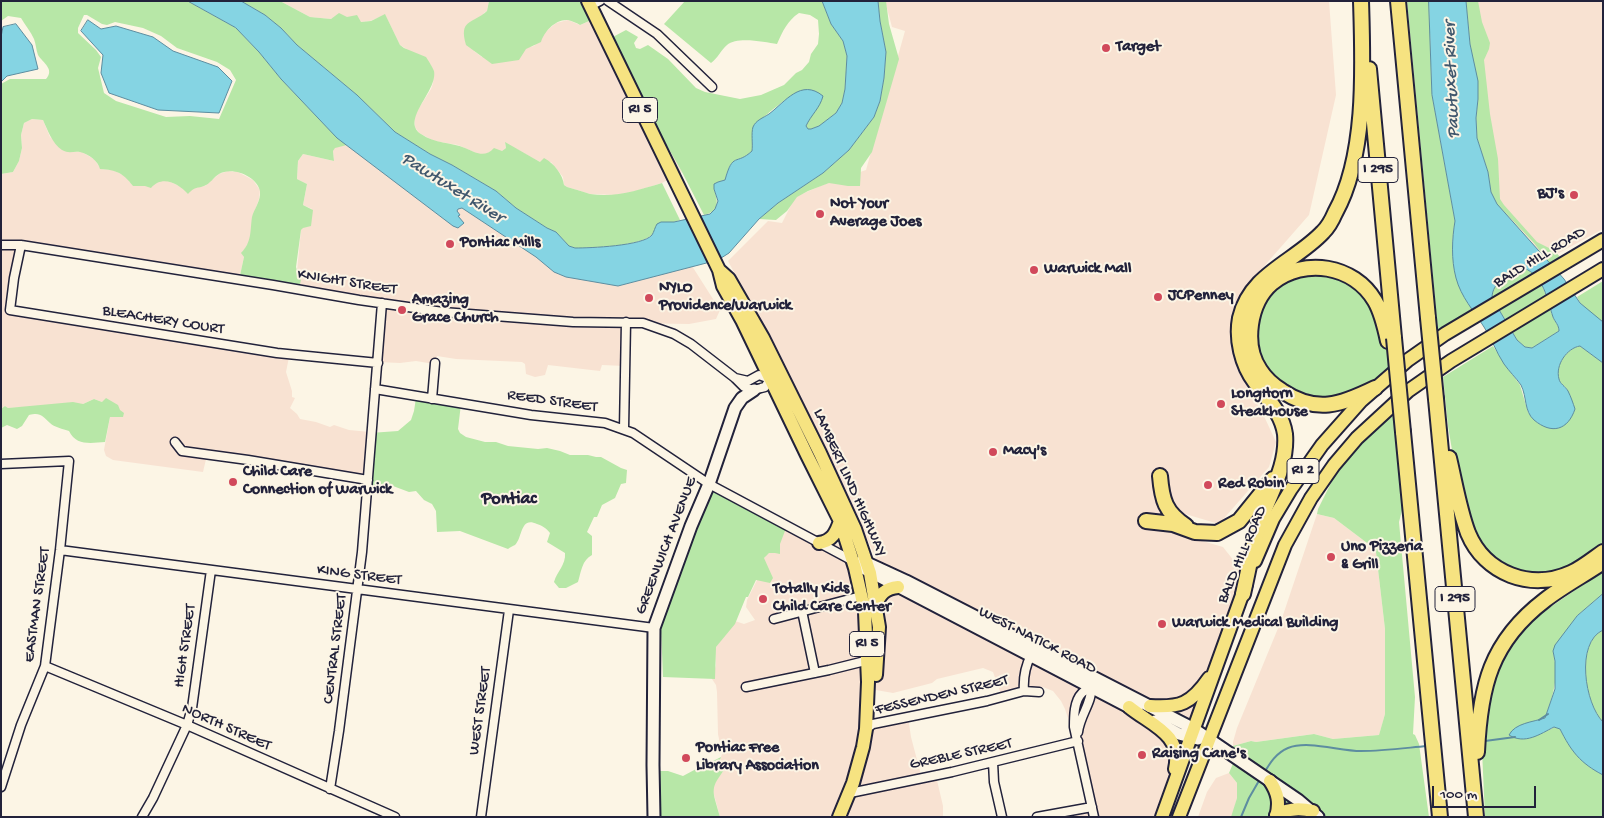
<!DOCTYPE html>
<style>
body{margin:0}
#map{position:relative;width:1604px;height:818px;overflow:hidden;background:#fcf5e5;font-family:"Gochi Hand",sans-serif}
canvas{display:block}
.frame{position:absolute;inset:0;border:2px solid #22223b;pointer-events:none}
.scale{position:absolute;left:1432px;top:786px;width:104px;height:22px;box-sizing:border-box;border:2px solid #22223b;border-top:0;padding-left:6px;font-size:15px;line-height:18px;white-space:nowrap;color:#22223b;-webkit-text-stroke:4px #fcf5e5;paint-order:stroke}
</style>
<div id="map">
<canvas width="1604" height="818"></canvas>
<div class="frame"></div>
<div class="scale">100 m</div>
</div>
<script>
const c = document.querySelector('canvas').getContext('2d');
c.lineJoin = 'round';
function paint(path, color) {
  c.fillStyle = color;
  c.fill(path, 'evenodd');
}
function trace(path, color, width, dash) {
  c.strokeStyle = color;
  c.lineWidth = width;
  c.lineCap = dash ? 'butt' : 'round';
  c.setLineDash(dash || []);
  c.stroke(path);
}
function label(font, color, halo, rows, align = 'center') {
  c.font = font + ' "Gochi Hand",sans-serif';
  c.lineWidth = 4;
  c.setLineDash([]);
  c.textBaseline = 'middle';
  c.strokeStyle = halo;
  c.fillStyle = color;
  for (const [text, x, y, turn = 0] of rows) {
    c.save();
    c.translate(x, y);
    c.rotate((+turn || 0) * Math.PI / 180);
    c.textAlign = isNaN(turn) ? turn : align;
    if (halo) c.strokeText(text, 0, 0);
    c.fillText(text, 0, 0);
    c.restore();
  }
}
paint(new Path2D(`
 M280 1H489L487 11 484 13 474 51 482 57 534 46 544 33 556 23 568 20 580 25 596 18 682 172 662 183 633 192 616 195 590 194 567 187 564 185 563 177 551 162H540L505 143 506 148 502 151H491L486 154H478L458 145 434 141 419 133 415 127 414 116 431 89 433 83 434 72 430 64 400 45 385 15 370 21 361 22 340 15 331 19 310 17Z
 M885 1H1329L1336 95 1309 215 1252 280 1235 306 1230 343 1238 371 1263 414 1276 442 1269 467 1219 524 1175 511 1151 526 1223 547 1242 571 1233 606 1162 817H1039L1089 806 1071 727 1065 709 1061 701 1053 691 1043 687 1002 697 993 672 983 668 937 679 932 683 893 693 876 690 874 692 872 710 867 726 908 717 911 737 921 775 936 776 943 806V817H720L713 791 714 783 727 766 720 760 722 754 718 734 717 692 716 685 712 679 716 665 715 648 735 621 744 624 755 620 746 607 747 600 757 580 764 558 768 553H775L788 523 877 561 846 491 796 389 728 261 768 221 782 223 795 197 825 184 866 170 905 31 892 27Z
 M1472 1H1603V229L1546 260 1492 204Z
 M32 119 43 120 50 137 70 152H82L94 159 101 169 113 170 125 176 133 186H145L164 180 171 182 183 188 205 186 219 174 228 171 238 172 253 180 260 190 259 199 253 216 251 239 242 253 244 257 239 280 25 246 11 307 289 357 286 372 292 391V397L295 398 290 408 297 414 300 419 316 422 330 427 334 425 349 430 370 432 367 478 207 455 203 472 113 460 106 456 104 450 110 417H123L102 402 94 399 83 404 8 408 5 406 1 409V174L13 172 19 161 22 148 21 135 24 123Z
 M347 145 453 226 458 216 457 211 458 209 462 208 536 257 554 272 566 277 619 286 692 266 720 310 716 319 689 324 627 323 625 366 602 365 600 371 548 365 545 375 535 377 526 374 525 364 522 362 456 359 437 356 434 364 416 361 400 363 378 362 382 305 299 290 301 274 297 271 301 230 312 209 303 205 307 184 297 179 298 161 303 154 334 161 333 151 335 147Z
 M1317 514 1334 518 1375 549 1376 552 1385 629V714L1380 732 1379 735 1333 739 1314 734 1256 742 1251 741 1233 746V742L1237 728 1281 621Z
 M1229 773 1237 783V798L1232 817H1198L1207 792 1216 778Z`), '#f8e2d2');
paint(new Path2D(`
 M1 1H188L236 28 259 52 281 79 326 126 347 145 335 148 333 151 334 161 303 154 298 161 297 179 307 184 303 205 313 210 311 226 303 228 301 230 296 267 297 271 302 274 299 290 239 280 244 257 241 253C252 242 250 231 252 217 254 209 261 201 260 191 257 176 232 166 219 174 214 177 210 184 204 186 195 189 196 186 188 194 178 183 162 175 151 188L145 186H133C123 173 117 170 100 169 98 161 89 154 80 152 73 151 69 154 62 150 52 143 48 131 43 120L32 119 24 123 21 135 22 148 19 161 13 172 1 174V84L10 79H46C55 69 43 63 38 55 36 50 36 44 34 39 31 32 25 25 21 18L8 16 1 21ZM84 15H87L102 24 107 25 115 22 143 28 161 36 177 48 217 62 230 70 236 80 219 119 190 116 166 117 116 101 104 93 98 68 101 57 96 50 78 33V28Z
 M241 1H280L310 17 331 19 339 13 347 17 357 15 361 22 371 21 385 14 400 45 404 48 426 57C429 62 432 66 434 71 438 91 400 120 421 134 435 144 451 142 465 148 476 153 485 158 494 148L502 151 506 148 505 142 540 162 544 158C554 163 563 175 564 185L567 187C575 189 583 192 590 194 616 198 638 190 662 183L680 220 674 222H661C657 227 654 234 649 237 636 246 591 248 575 248L569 246 556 232 547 228 516 208 496 191 452 165 430 154 395 132 357 95 297 45 281 28 265 15Z
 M489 1H589L596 18 580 25C577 23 572 21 568 20 555 19 544 32 541 42L526 49 519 60 492 64 466 45C459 19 471 25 487 11Z
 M685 1H822L831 24 843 41 847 56 845 89 842 103 836 113 819 126 811 129H808L806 126 811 115 815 112 786 99C779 105 754 123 753 130 752 136 753 144 752 151 736 166 733 151 725 180L718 182 714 189C718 201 720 211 704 215L682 172 612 49 611 38 626 30 638 37 634 43 636 48 640 49 648 45 668 59 696 88 705 92 740 99 761 95 784 85 796 73 802 70 809 62 811 54 818 44 819 34 818 20 810 15 799 13C787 21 783 31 777 44 765 42 737 36 727 45 721 50 718 58 711 63L664 24Z
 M878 1H886L889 24 899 59 872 152 861 168 860 186H848L829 183 808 191 797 197 787 211 776 220 759 219 778 203 823 173 849 150 874 117 880 101 884 78 886 52 880 21Z
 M1407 1H1429L1432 95 1455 221C1449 253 1454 282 1472 309L1438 331Z
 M1466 1H1478L1482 22 1490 43 1489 49 1484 60 1490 114 1498 159 1500 199 1504 205 1537 242 1555 251 1560 257 1549 263 1534 243 1497 204 1491 192 1488 172 1477 138 1476 118 1478 99 1470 44Z
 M1524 268C1544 276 1546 299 1553 317 1555 322 1559 325 1559 331L1532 348 1525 347 1517 340 1492 298C1492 281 1510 274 1524 268Z
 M1303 269 1360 284 1387 339 1391 368 1376 388 1312 404 1260 372 1250 328 1259 300Z
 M1603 281V322C1592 316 1582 308 1577 297Z
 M1493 346 1505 364 1520 385 1528 412 1533 419 1540 424 1567 389C1564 386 1560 383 1559 380 1553 367 1568 347 1580 346L1603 363V547L1556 575 1510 572 1478 545 1456 474 1448 426 1443 377Z
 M106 398 118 405 120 410 124 413 123 417H110L105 442C91 443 76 446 69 431 63 429 54 427 50 423 42 416 41 412 29 415L22 426 17 429 7 425 1 428V409L5 406 8 408 73 402 83 404 94 399 102 402Z
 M416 398 461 404 458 429 460 433 466 437 485 442H496L508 446 538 449 547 448 560 451 570 455H588L596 457H601L621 468 627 470 626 483 621 484 615 498 602 505 597 517H594L587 532 592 536V555C582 560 581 572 578 582L566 588H559L554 582C557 571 566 565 565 553L547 542 550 533C546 528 543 526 537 524 520 516 523 537 515 545 513 546 510 547 508 549L460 531 437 532 436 511 432 504 424 500 416 491 409 492 393 486 382 488 368 486 370 433 398 431 411 420 414 411Z
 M1393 403 1407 491 1399 522 1415 697 1413 734 1415 735 1419 744 1429 817H1231L1237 798V783L1229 773 1235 759 1233 746 1251 741 1256 742 1314 734 1333 739 1379 735 1385 714V629L1376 552 1375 549 1334 518 1317 514 1318 509 1338 469Z
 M708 485 788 523 780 544V554L775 553H769L764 558 773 578 770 583 756 580 748 597H746L735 624 716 647 715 679 663 677 661 628 684 565 678 562Z
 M1603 571V594L1577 616 1553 651C1559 678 1554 693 1545 718L1517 727 1538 735 1555 727 1560 729C1569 748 1583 765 1603 775V817H1485L1482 750 1483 730 1493 678 1507 647 1530 621Z
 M1603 630V722C1585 704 1575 643 1603 630Z
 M721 757 720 760 727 766C709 790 712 788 720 817H653L655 771H668L683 776 698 768 701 761 711 762Z`), '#b7e7a7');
const water = new Path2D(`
 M188 1H241L265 15 281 28 297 45 357 95 395 132 430 154 452 165 496 191 516 208 547 228 556 232 569 246 575 248C590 248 643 246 652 235 654 232 655 227 657 224L661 222H674L710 214 715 209 718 201 714 189V184L718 182 725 180C733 151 736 166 752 151 753 144 751 133 753 127 756 120 763 118 769 114 785 102 801 78 823 96 820 108 811 115 806 126L808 129H811L819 126 836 113 842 103 845 89 847 56 843 41 831 24 822 1H878L880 21 886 52 884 78 880 101 874 117 849 150 823 173 778 203 759 219 729 253 718 260 618 286 566 277 554 272 536 257 462 208 458 209 457 211 460 215 458 216 464 223 458 228 453 226 337 138 281 79 259 52 236 28Z
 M1429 1H1466L1470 44 1478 81V99L1476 118 1477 138 1488 172 1491 192 1497 204 1564 279 1580 303 1603 322V363L1580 346C1567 348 1555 365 1559 379 1560 384 1565 386 1568 391 1571 397 1573 403 1575 409 1568 430 1552 435 1534 420 1524 411 1527 397 1521 385 1516 378 1509 371 1504 364 1496 352 1492 339 1484 327 1474 311 1461 297 1456 278 1451 259 1452 239 1455 221L1432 95ZM1524 268C1544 276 1547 299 1553 317 1555 322 1559 325 1559 331L1532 348 1525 347 1517 340 1492 298C1492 281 1510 274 1524 268Z
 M88 20 101 29 116 26 153 37 173 51 218 67 232 81 219 113 158 110 109 93 101 73 103 55 81 31Z
 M16 24 32 45 38 69 7 76 1 82V37L3 27Z
 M1603 594V630C1575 643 1585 704 1603 722V775C1580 763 1571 751 1560 729L1554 727C1540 734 1525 745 1509 735 1515 723 1533 722 1545 718L1555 689V661L1553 651 1555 645 1577 616Z`);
paint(water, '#85d4e3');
trace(water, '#5d8da0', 1);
trace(new Path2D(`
 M1539 720 1548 714
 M1485 741 1515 737
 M1264 773C1270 763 1276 753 1288 748 1308 740 1339 751 1361 751 1383 751 1405 748 1427 746
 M1241 817 1249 798 1260 779`), '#5d8da0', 2);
const street = new Path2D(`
 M608 1 657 34 712 87
 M590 6 600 1
 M1 245H21L273 285 359 300 443 312 573 322 643 323 674 334 691 344 735 378 744 387 754 390 761 388 765 387 770 379 774 378
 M21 245 14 278 10 310 277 353 378 363
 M735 378 748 381 759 375 770 379
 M375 389 531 415 605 423 633 433 709 484 853 561
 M432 399 435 363
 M624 429 626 322
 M175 442 182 451 248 460 368 480
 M1 464 69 461 60 550 45 666 21 725 1 787
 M60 550 654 628
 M802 611 815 673
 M774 619 861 596
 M45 666 187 725 395 817
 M1092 685C1089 688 1085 690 1082 693 1074 701 1074 716 1074 727L1094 817
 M746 687 829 670 865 661
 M1024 691C1023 678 1025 667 1031 655
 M866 729 873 724 987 701 1024 691 1039 692
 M1078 732C1080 715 1093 701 1091 687
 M993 762 994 782 1002 817
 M330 789 339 731 362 552 382 303
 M850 793 952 772 1078 741
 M142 817 153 798 187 725 192 708 211 570
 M481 817 509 610
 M1037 817 1092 807`);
const secondary = new Path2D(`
 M861 562 867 563 906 581 1194 729 1298 800 1318 817
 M865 569 1137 711
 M1155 721 1179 734 1198 739
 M654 817 653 765 654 628 691 526 709 484 735 408 742 398 754 390`);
const primary = new Path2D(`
 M588 1 719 270 723 286 742 320 807 455 840 521 855 568 865 612 868 682 866 729 863 747 853 783 839 817
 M719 270 729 279 763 338 820 453 855 529 870 573 879 627 876 675
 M819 543C832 541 836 533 840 521
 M1255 561 1273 519 1291 489 1322 445 1361 401 1408 360 1445 334 1603 240
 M876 606C879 594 886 588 898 587
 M1150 706C1180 708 1191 704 1209 678
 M1129 707C1151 725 1183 734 1175 769
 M1270 781C1278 793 1280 803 1276 817
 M1276 815C1288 808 1300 808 1313 811
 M1162 817 1246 584
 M1179 817 1285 545 1311 498 1334 465 1357 438 1408 391 1451 361 1603 269`);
const highway = new Path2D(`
 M1398 1 1428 318
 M1369 69 1394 338
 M1375 388C1340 405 1317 414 1282 391 1274 386 1265 378 1260 370 1243 345 1249 303 1272 283 1304 257 1354 265 1375 301 1382 313 1385 327 1388 341
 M1436 399 1476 817
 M1403 432 1440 817
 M1449 458C1455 483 1459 509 1468 533 1485 574 1531 591 1571 573 1582 568 1593 559 1603 552
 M1160 476C1162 500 1165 512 1186 526
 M1146 521 1173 524 1195 532 1217 533 1239 521 1273 479
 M1243 594C1248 572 1252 550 1258 528 1267 497 1288 468 1285 434 1282 413 1267 399 1255 382 1242 365 1236 339 1240 318 1250 274 1295 262 1323 232 1328 227 1332 220 1335 213 1367 156 1363 66 1361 1
 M1477 752C1480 687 1490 642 1545 600 1563 586 1584 575 1603 562`);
trace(street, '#22223b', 11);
trace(secondary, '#22223b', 15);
trace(primary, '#22223b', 16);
trace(highway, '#22223b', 18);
trace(street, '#fcf5e5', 8);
trace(secondary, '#fcf5e5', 11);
trace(primary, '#f6e381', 12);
trace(highway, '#f6e381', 14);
const highwayBridge = new Path2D(`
 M1428 318 1436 399
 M1394 338 1403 432`);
trace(highwayBridge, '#22223b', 18, []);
trace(highwayBridge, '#f6e381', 14);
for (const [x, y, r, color] of [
 [1106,48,5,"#d1495b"],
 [1574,195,5,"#d1495b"],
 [820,214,5,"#d1495b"],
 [450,244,5,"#d1495b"],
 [1034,270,5,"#d1495b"],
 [1158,297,5,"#d1495b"],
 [649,298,5,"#d1495b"],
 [402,310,5,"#d1495b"],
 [1221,404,5,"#d1495b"],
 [993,452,5,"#d1495b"],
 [233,482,5,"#d1495b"],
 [1208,485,5,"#d1495b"],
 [1331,557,5,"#d1495b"],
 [763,599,5,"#d1495b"],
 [1162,624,5,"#d1495b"],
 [1142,755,5,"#d1495b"],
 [686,758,5,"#d1495b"]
]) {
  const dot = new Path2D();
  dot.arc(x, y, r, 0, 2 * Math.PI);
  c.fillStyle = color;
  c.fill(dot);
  trace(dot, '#fcf5e5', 2);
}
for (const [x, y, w] of [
 [640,110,35],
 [1378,170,40],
 [1303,471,32],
 [1455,599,40],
 [867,644,35]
]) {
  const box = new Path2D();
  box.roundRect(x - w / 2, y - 12.5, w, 25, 4);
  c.fillStyle = '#fcf5e5';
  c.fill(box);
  trace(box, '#22223b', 1);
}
label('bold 15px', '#22223b', null, [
 ["RI 5",640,110],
 ["I 295",1378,170],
 ["RI 2",1303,471],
 ["I 295",1455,599],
 ["RI 5",867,644]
]);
label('bold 16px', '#22223b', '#fcf5e5', [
 ["Target",1116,48],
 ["BJ's",1564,195,"right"],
 ["Not Your",830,205],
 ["Average Joes",830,223],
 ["Pontiac Mills",460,244],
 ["Warwick Mall",1044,270],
 ["NYLO",659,289],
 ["Providence/Warwick",659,307],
 ["JCPenney",1168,297],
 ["Amazing",412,301],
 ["Grace Church",412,319],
 ["LongHorn",1231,395],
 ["Steakhouse",1231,413],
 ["Macy's",1003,452],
 ["Child Care",243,473],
 ["Connection of Warwick",243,491],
 ["Red Robin",1218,485],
 ["Uno Pizzeria",1341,548],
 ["& Grill",1341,566],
 ["Totally Kids",773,590],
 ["Child Care Center",773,608],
 ["Warwick Medical Building",1172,624],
 ["Pontiac Free",696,749],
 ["Library Association",696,767],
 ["Raising Cane's",1152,755]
], 'left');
label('16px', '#22223b', '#fcf5e5', [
 ["BALD HILL ROAD",1540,258,-31],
 ["KNIGHT STREET",347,283,9],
 ["BLEACHERY COURT",163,321,9],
 ["REED STREET",552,402,8],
 ["LAMBERT LIND HIGHWAY",849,483,66],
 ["GREENWICH AVENUE",667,546,-69],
 ["BALD HILL ROAD",1243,555,-67],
 ["KING STREET",359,576,7],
 ["EASTMAN STREET",38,605,-82],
 ["WEST NATICK ROAD",1037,641,27],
 ["HIGH STREET",186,646,-82],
 ["CENTRAL STREET",336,649,-83],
 ["FESSENDEN STREET",942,696,-13],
 ["WEST STREET",481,711,-82],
 ["NORTH STREET",226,728,24],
 ["GREBLE STREET",961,755,-12]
]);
label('italic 18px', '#40576d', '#fcf5e5', [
 ["Pawtuxet River",1453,80,-92],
 ["Pawtuxet River",452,189,32]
]);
label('bold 18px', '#22223b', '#fcf5e5', [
 ["Pontiac",509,500]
]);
</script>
